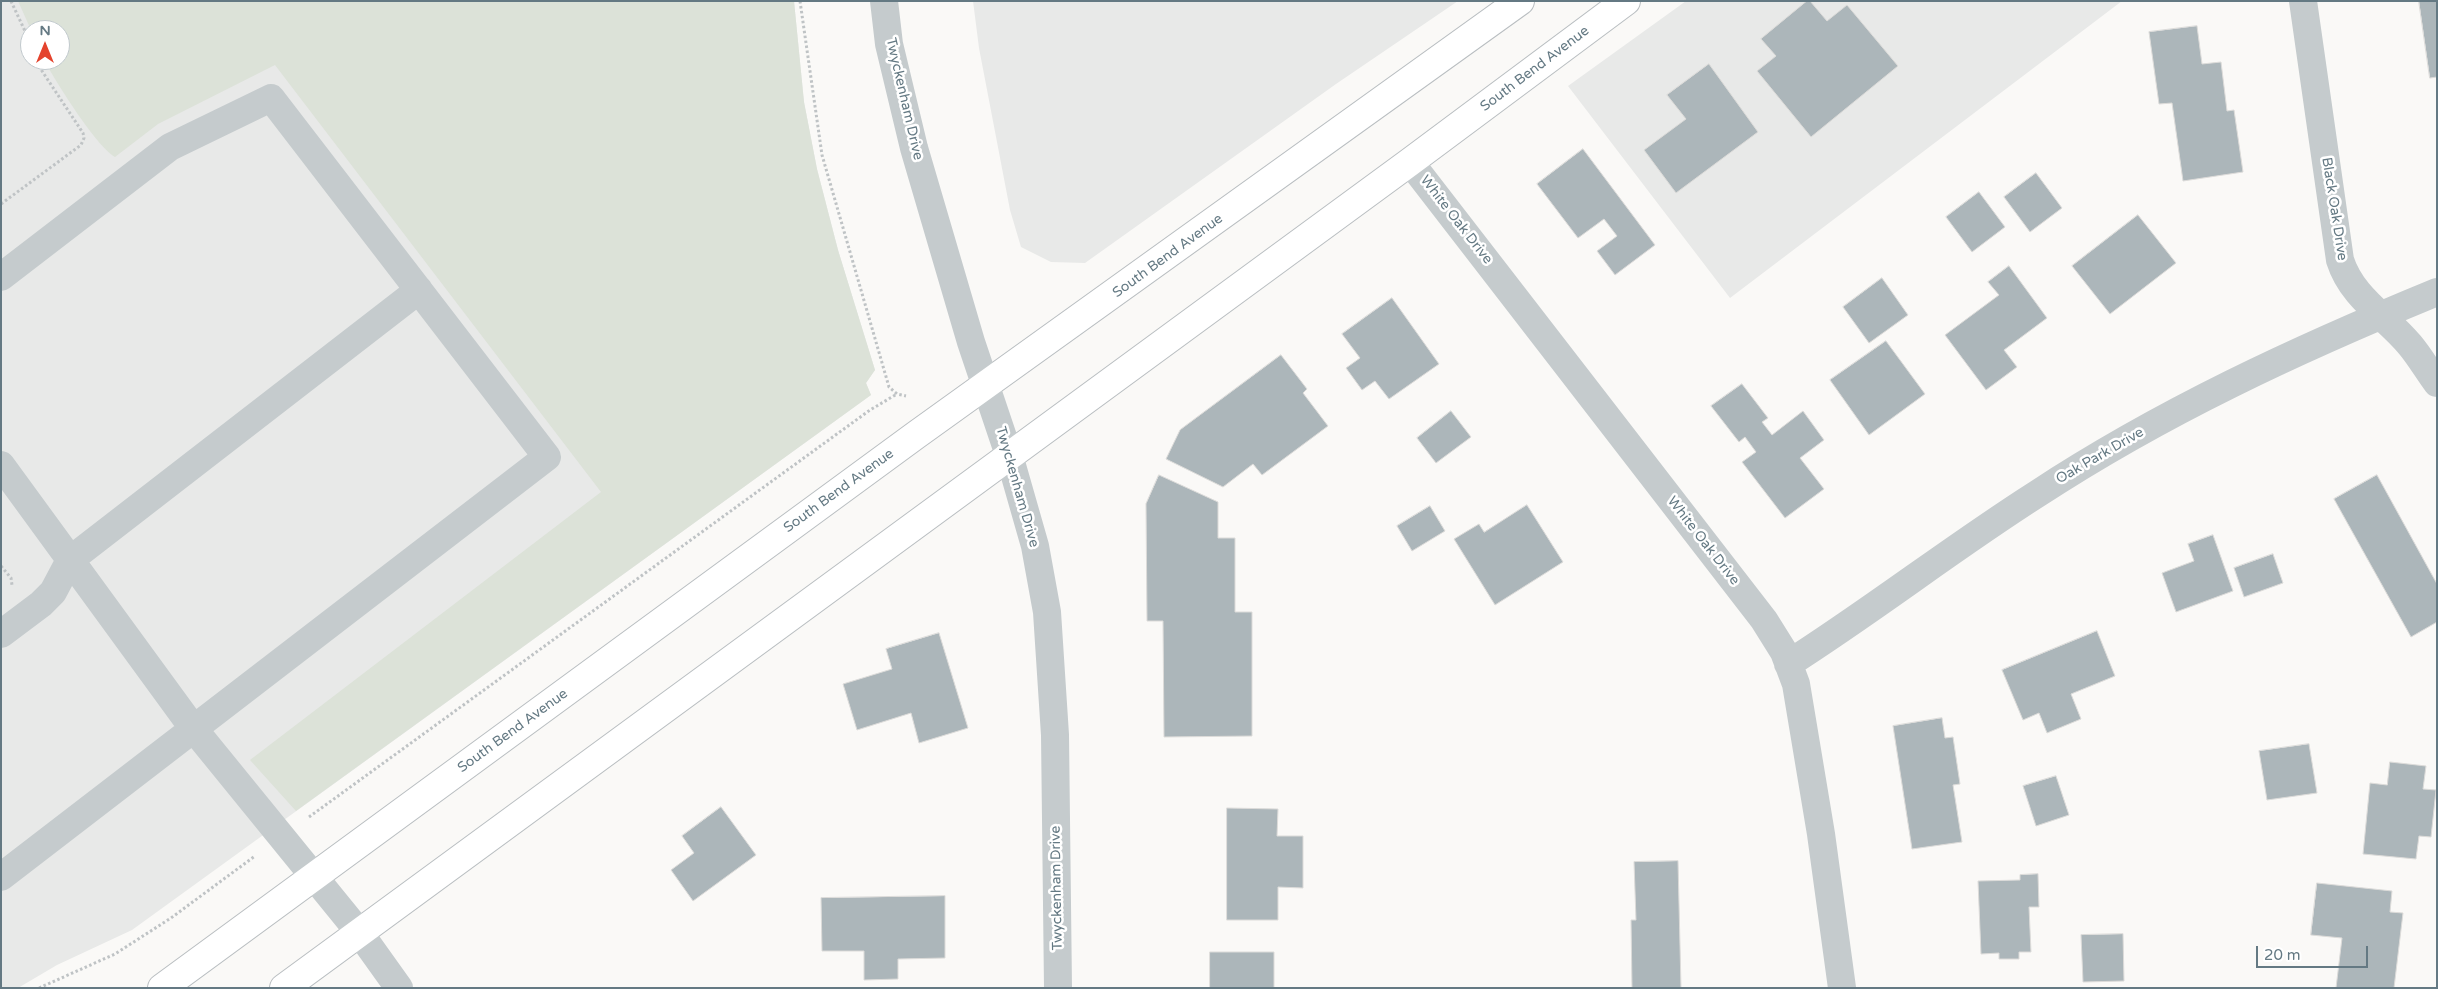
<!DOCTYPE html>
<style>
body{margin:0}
#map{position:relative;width:2438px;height:989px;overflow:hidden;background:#faf9f7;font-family:"Varela Round",sans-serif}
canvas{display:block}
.frame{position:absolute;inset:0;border:2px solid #647983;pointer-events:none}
.north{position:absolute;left:20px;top:20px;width:50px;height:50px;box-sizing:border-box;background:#fff;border:1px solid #c1c9cd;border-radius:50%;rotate:0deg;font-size:14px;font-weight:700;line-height:20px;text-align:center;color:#647983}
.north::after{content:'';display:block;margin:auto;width:18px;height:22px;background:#e4432d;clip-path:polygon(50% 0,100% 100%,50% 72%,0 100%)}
.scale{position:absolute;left:2256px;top:946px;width:112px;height:22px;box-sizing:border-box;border:2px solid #647983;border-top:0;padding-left:6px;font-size:15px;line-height:18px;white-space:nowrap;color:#647983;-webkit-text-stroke:4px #fff;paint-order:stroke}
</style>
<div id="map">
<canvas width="2438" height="989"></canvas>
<div class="frame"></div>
<div class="north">N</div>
<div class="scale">20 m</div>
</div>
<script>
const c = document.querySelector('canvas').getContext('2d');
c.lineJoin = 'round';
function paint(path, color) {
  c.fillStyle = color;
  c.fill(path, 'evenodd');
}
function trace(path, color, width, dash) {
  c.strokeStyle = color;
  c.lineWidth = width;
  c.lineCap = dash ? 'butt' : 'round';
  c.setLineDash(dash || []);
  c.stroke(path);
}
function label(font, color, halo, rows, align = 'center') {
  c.font = font + ' "Varela Round",sans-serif';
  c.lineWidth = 5;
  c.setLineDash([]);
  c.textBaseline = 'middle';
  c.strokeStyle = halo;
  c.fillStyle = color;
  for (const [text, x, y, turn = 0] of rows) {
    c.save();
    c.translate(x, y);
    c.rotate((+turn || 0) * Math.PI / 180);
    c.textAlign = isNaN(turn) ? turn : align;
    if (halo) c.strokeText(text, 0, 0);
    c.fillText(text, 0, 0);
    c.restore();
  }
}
paint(new Path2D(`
 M1 1H794L804 102 817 169 838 250 875 370 866 383 871 395 132 930 57 965 18 988H1ZM30 30H60V60H30Z
 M973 1H1458L1336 84 1085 263 1051 262 1021 247 1010 210 979 48Z
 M1686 1H2122L1730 298 1568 86Z`), '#e8e9e8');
paint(new Path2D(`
 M18 1H794L804 102 817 169 838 250 875 370 866 383 871 395 296 811 250 760 601 492 275 65 158 124 115 157C96 146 56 82 44 60H60V30H31Z`), '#dce2d8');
const building = new Path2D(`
 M1807 1H1810L1827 21 1847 5 1898 66 1811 137 1757 71 1776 56 1761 39Z
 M2419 1H2437V77L2430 78Z
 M2197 26 2202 64 2221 62 2227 111 2234 110 2243 172 2183 181 2172 103 2159 104 2149 32Z
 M1709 64 1758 132 1676 193 1644 150 1686 119 1667 95Z
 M1583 149 1655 245 1615 275 1597 251 1617 236 1604 219 1578 238 1537 184Z
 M2036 173 2062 208 2030 232 2004 197Z
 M1979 192 2005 227 1972 252 1946 217Z
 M2138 215 2176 263 2110 314 2072 266Z
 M2009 266 2047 318 2004 350 2017 367 1986 390 1945 335 1999 295 1988 282Z
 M1882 278 1908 315 1869 343 1843 307Z
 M1392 298 1439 364 1389 399 1375 381 1362 390 1346 368 1360 358 1342 334Z
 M1886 341 1925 394 1869 435 1830 380Z
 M1281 355 1307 389 1303 393 1328 426 1262 475 1253 464 1223 487 1166 459 1180 430Z
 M1742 384 1768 418 1762 422 1772 435 1803 411 1824 440 1800 458 1824 489 1785 518 1742 462 1756 452 1745 437 1739 442 1711 406Z
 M1451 411 1471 437 1436 463 1417 438Z
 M1159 475 1218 502V538H1235V612H1252V736L1164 737 1163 621H1147L1146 504Z
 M2377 475 2437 584V622L2411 637 2334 499Z
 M1527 505 1563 562 1495 605 1454 539 1479 524 1484 532Z
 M1430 506 1445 531 1412 551 1397 526Z
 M2213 535 2233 591 2176 612 2162 573 2194 561 2188 544Z
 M2273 554 2283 583 2244 597 2234 568Z
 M2097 631 2115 676 2071 694 2081 719 2047 733 2039 713 2023 720 2002 670Z
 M939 633 968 728 919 743 911 713 857 730 843 684 892 669 886 649Z
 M1942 718 1945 738 1953 737 1960 784 1953 785 1962 842 1912 849 1893 726Z
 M2309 744 2317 793 2267 800 2259 751Z
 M2390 762 2426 766 2423 789 2436 790 2431 837 2419 836 2416 859 2363 854 2370 783 2387 785Z
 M2056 776 2069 815 2036 826 2023 786Z
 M721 807 756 855 693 901 671 870 694 853 682 836Z
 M1227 808 1278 809 1277 836H1303V888L1278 887V920H1227Z
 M1678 861 1681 988H1632L1631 920H1636L1634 862Z
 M2038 874 2039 907H2029L2031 952H2019V959H1999V953L1981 954 1978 881 2020 880V875Z
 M2317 883 2392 891 2390 912 2403 913 2394 988H2336L2342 938 2311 935Z
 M945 896V958L898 959V979L864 980V951H822L821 898Z
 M2123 934 2124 981 2083 982 2081 935Z
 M1210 952H1274V988H1210Z`);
paint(building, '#acb6ba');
trace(building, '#dcdbd9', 1);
const major = new Path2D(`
 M162 988 916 435 1520 1
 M284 988 1410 162 1626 1`);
trace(major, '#b9bec1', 30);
trace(new Path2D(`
 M11 1 30 42
 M800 1 822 155 889 387 897 394 906 396
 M1 204 81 145 84 138 83 133 42 71 37 60
 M1 566 11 578 12 585
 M309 817 870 410 897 394
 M39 988 115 954 171 918 255 856`), '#bfc3c5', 3, [2.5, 2.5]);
trace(new Path2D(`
 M884 1 889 44 914 148 971 342 1009 455 1035 546 1047 612 1055 735 1058 988
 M2303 1 2340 260C2352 298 2386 316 2410 345 2420 357 2428 371 2437 383
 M1410 162 1764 620 1784 652 1796 684 1821 834 1842 988
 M1 277 170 147 271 98 547 457 1 877
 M1 465 193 728 359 932 399 988
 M1 634 41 604 53 592 70 560 419 290
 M1788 664C1873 610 1952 548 2037 494 2162 412 2298 349 2437 292`), '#c5cbcd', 28);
trace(major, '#fff', 28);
label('14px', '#647983', '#fff', [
 ["South Bend Avenue",1535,69,-37],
 ["Twyckenham Drive",904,99,77],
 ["Black Oak Drive",2334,209,81],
 ["White Oak Drive",1456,220,52],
 ["South Bend Avenue",1168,256,-36],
 ["Oak Park Drive",2100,456,-30],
 ["Twyckenham Drive",1017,487,74],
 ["South Bend Avenue",839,491,-36],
 ["White Oak Drive",1703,541,52],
 ["South Bend Avenue",513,731,-36],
 ["Twyckenham Drive",1057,888,-91]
]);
</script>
